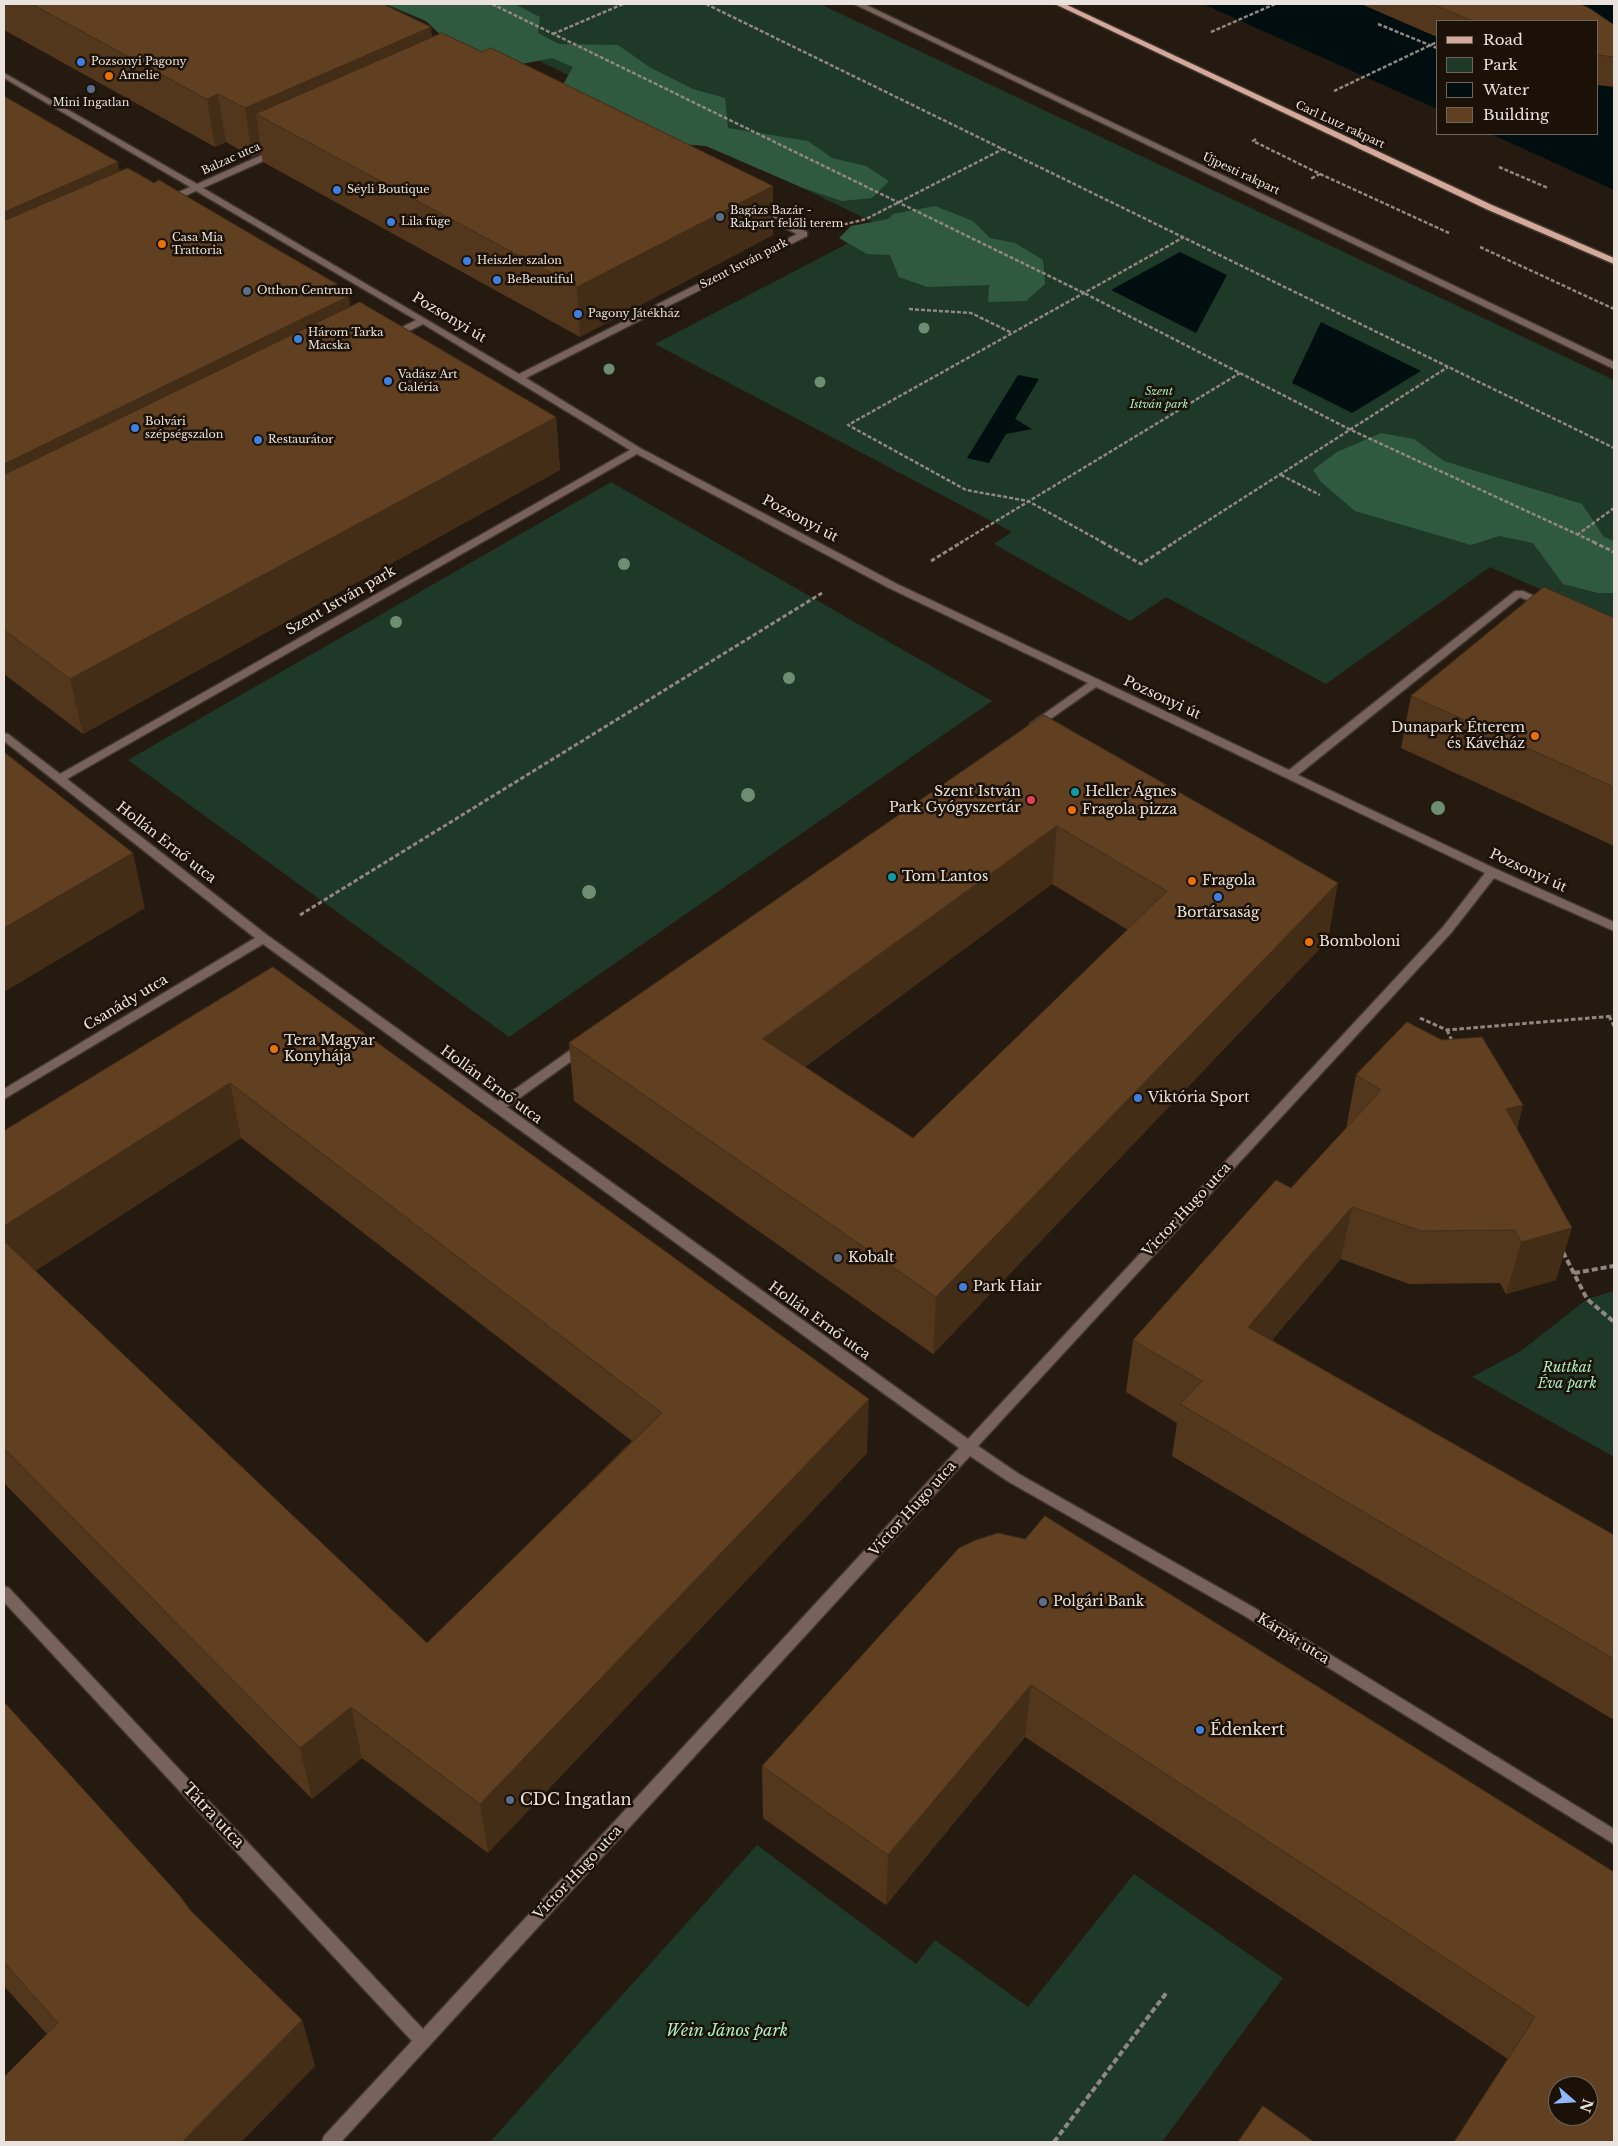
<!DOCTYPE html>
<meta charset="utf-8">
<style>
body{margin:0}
#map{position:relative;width:1618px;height:2146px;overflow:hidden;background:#251a10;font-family:"Libre Baskerville",serif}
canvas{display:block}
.frame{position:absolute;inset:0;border:5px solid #eae2dc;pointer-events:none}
.legend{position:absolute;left:1436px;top:20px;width:162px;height:115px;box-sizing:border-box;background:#1b1107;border:1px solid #6e655c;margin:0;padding:6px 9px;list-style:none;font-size:15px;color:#eae2dc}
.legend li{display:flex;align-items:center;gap:10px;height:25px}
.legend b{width:25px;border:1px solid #6e655c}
.north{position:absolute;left:1548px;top:2076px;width:50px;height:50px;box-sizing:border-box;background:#1b1107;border:1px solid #6e655c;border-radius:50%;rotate:109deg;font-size:14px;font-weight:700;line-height:20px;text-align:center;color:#eae2dc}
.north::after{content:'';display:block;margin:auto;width:18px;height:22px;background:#8fb8fd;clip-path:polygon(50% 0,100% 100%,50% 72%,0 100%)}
</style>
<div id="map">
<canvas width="1618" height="2146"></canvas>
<div class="frame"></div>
<ul class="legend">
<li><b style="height:6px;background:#d4a89b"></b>Road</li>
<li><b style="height:14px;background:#1e3928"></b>Park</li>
<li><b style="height:14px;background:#000e0f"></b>Water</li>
<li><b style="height:14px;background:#604021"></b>Building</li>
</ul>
<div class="north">N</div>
</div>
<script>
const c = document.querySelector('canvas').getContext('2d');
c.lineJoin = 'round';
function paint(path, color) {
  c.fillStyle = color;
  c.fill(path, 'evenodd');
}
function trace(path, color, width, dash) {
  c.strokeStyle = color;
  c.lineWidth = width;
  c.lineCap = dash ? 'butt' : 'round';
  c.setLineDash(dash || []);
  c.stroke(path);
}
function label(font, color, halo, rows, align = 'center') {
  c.font = font + ' "Libre Baskerville",serif';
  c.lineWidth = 5;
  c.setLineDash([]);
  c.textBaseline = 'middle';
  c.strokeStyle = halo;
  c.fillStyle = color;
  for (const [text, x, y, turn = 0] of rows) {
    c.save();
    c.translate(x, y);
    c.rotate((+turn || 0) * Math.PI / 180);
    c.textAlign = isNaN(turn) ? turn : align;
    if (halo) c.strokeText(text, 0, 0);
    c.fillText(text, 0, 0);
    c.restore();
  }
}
paint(new Path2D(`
 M421 4H820L1614 380V622L1490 567 1326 684 1166 597 1130 621 994 544 1012 532 655 344 881 226Z
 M611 482 992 701 509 1037 128 760Z
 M1614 1291V1457L1472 1377 1521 1351 1587 1299Z
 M757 1845 916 1964 935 1940 1028 2007 1134 1874 1283 1978 1162 2142H490Z`), '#1e3928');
paint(new Path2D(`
 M385 4H515L540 17 538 33 559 44 618 45 651 68 693 89 725 98 728 128 808 141 832 158 866 166 889 181 872 198 842 201 803 188 706 146 653 142 557 95 573 67 552 58 517 65 493 57 445 39 426 21Z
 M935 206 973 221 990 238 1015 243 1043 260 1045 284 1026 301 988 302 989 285 927 287 899 277 890 255 867 254 839 238 851 226 888 219 893 214Z
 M1381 433 1414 439 1444 461 1582 504 1604 537 1614 541V593H1598L1563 584 1533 543 1499 536 1471 545 1355 511 1321 482 1313 470 1337 452Z`), '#305a40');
paint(new Path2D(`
 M1203 4H1614V190L1491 134H1597V21H1437V109Z
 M1180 252 1227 275 1196 333 1111 290Z
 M1321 322 1421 371 1352 413 1292 383Z
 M1018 375 1039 379 1015 419 1032 429 1006 434 989 463 967 458Z`), '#000e0f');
const minor = new Path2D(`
 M854 4H864L1614 362V369Z
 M4 73 197 184 275 149H281V153L203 188 519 374 797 234 756 214V210H762L807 232V236L526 378 640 448 897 584 1289 770 1515 591H1523L1550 603V607L1546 608 1520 597 1298 775 1496 869 1614 922V931L1494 878 1451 933 978 1446 1019 1474 1253 1607 1614 1829V1844L1243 1615 1009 1482 970 1456 341 2142H322L324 2136 412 2041 4 1602V1586L9 1588 423 2029 959 1448 263 944 4 1099V1089L255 938 4 741V733L8 734 60 774 630 450 423 324 395 338H389V334L416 320 196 191 169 203H163V199L190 187 4 78ZM637 454 889 588 1088 683 1031 723 1029 725 1031 727H1039L1096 687 1485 873 1443 927 968 1439 507 1107 587 1050 589 1047 587 1044H579L498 1101 267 935 67 779Z`);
const major = new Path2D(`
 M1055 4H1065L1492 205 1614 258V264L1486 209Z`);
trace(minor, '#41362d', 3);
trace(major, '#41362d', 3);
trace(new Path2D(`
 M492 4 1084 293 1351 430 1596 543
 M706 4 1614 448
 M1378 24 1437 48
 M1211 32 1275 4
 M553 34 623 4
 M1256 139 1253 141 1320 174 1310 179
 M1499 167 1548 188
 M1320 174 1449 233
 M838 226 866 219 1003 149
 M1480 247 1614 309
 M909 309 971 313 1012 333
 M1281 475 1320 495
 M1577 535 1614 508
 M960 543 1240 373
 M1104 543 1028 501 966 490 848 425 1184 237
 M1173 543 1448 367`), '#918780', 2.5, [4, 2]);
trace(new Path2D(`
 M1102 542 1141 564 1175 542
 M1593 542 1614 552
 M931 561 962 542
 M300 915 822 593
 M1609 1016 1614 1026
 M1420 1018 1447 1030 1614 1016
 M1447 1030 1453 1043`), '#918780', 3, [4.5, 2.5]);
trace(new Path2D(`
 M1563 1252 1587 1299 1614 1322
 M1574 1273 1614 1266
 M1054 2142 1167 1992`), '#918780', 4, [6, 3]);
paint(minor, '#77625c');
paint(major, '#d4a89b');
trace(new Path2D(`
 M1334 91 1437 42`), '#918780', 2.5, [4, 2]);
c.fillStyle = '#6d8e70';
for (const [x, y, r] of [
 [924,328,5.5],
 [609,369,5.5],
 [820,382,5.5],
 [624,564,6],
 [396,622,6],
 [789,678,6],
 [748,795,7],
 [1438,808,7],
 [589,892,7]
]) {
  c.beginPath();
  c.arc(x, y, r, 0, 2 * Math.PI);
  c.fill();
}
paint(new Path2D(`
 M4 4H383L432 37 773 235 580 337 263 162 261 153 252 157 226 142 215 147 4 30Z
 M1361 4H1580L1614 25V87L1597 85V21H1437V37Z
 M4 96 120 171 337 289 350 307 556 417 560 470 83 734 4 674Z
 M1614 618V846L1401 748 1411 696Z
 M1044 715 1328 940 933 1354 574 1101 569 1043ZM1052 884 1128 930 913 1138 805 1067Z
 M273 967 867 1453 488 1853 362 1758 312 1799 4 1483V1131ZM241 1138 632 1441 427 1643 35 1271Z
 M1356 1075 1517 1129 1556 1280 1506 1294 1500 1283 1409 1284 1341 1259 1272 1340 1614 1535V1720L1172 1456 1177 1423 1126 1392 1133 1340 1291 1188 1346 1129Z
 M959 1548 1614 1872V2142L1508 2059 1025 1737 886 1905 763 1818 762 1766Z
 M4 1702 190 1910 302 2020 315 2066 241 2142H4L47 2034 4 1986Z`), '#53371c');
paint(new Path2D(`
 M431 27 436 75 256 114 261 153 252 157 245 108Z
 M218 94 226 142 215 147 207 99Z
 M118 162 127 213 4 268V212Z
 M773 186V235L580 337 577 287Z
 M337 284 339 301 349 296 356 348 4 524V464Z
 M556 417 560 470 83 734 70 679Z
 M1057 826 1052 884 764 1097 763 1039Z
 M133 853 145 908 4 992V928Z
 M1338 883 1328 940 933 1354 936 1297Z
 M230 1083 241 1138 11 1286 4 1262V1226Z
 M1523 1105 1510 1158 1506 1109Z
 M1352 1207 1341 1259 1239 1379 1248 1327Z
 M1572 1228 1556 1280 1506 1294 1521 1242Z
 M869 1399 867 1453 488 1853 480 1804Z
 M1031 1685 1025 1737 886 1905 888 1855Z
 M351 1707 362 1758 312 1799 300 1748Z
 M302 2020 315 2066 241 2142H182Z`), '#432d17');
const building = new Path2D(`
 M32 4H383L431 27 245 108 218 94 207 99Z
 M1432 4H1580L1589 8 1614 25V57L1597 55V21H1474Z
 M442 33 482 52 491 48 773 186 577 287 256 114Z
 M4 96 118 162 4 212Z
 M128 168 154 183 159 180 261 240 337 284 332 286 349 296 4 464V221Z
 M360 302 556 417 70 679 4 630V475Z
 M1544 587 1614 618V787L1411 696Z
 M1044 715 1338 883 936 1297 569 1043ZM1057 826 1167 891 913 1138 763 1039Z
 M4 752 133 853 4 928Z
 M273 967 869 1399 480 1804 351 1707 300 1748 4 1448V1241L427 1643 662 1413 230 1083 4 1226V1131Z
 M1407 1022 1442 1040 1482 1037 1523 1105 1506 1109 1572 1228 1521 1242 1515 1230 1421 1231 1352 1207 1248 1327 1614 1535V1659L1180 1404 1202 1381 1133 1340 1276 1180 1291 1188 1381 1090 1356 1075Z
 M1045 1516 1614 1872V2142H1454L1535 2017 1031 1685 888 1855 762 1766 959 1548 976 1540 998 1533 1025 1539ZM1558 2086H1588V2116H1558Z
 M4 1702 180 1896 190 1910 302 2020 182 2142H4V2077L58 2023 4 1962Z
 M1263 2106 1314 2142H1238Z`);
paint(building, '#604021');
trace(building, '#432d17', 1);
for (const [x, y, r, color] of [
 [81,62,5,"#3f7fe0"],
 [109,76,5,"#e8710a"],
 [91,89,5,"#5c6f8a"],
 [337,190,5,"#3f7fe0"],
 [720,217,5,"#5c6f8a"],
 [391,222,5,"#3f7fe0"],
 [162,244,5,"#e8710a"],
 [467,261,5,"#3f7fe0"],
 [497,280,5,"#3f7fe0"],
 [247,291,5,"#5c6f8a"],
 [578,314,5,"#3f7fe0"],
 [298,339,5,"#3f7fe0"],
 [388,381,5,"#3f7fe0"],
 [135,428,5,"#3f7fe0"],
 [258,440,5,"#3f7fe0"],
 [1535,736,5,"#e8710a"],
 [1075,792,5,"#0f9aa8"],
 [1031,800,5,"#e0444e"],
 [1072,810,5,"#e8710a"],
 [892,877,5,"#0f9aa8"],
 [1192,881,5,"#e8710a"],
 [1218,897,5,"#3f7fe0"],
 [1309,942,5,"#e8710a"],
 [274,1049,5,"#e8710a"],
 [1138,1098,5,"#3f7fe0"],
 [838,1258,5,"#5c6f8a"],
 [963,1287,5,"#3f7fe0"],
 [1043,1602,5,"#5c6f8a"],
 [1200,1730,5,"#3f7fe0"],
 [510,1800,5,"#5c6f8a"]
]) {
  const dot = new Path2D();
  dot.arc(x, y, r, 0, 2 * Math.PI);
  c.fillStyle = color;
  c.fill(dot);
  trace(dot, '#1b1107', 2);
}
label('11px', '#eae2dc', '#1b1107', [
 ["Pozsonyi Pagony",91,62],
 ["Amelie",119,76],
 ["Mini Ingatlan",91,103,"center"],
 ["Séyli Boutique",347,190],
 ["Bagázs Bazár -",730,211],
 ["Rakpart felőli terem",730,224],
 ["Lila füge",401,222],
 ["Casa Mia",172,238],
 ["Trattoria",172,251],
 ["Heiszler szalon",477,261],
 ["BeBeautiful",507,280],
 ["Otthon Centrum",257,291],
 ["Pagony Játékház",588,314],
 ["Három Tarka",308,333],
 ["Macska",308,346],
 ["Vadász Art",398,375],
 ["Galéria",398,388],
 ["Bolvári",145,422],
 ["szépségszalon",145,435],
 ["Restaurátor",268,440]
], 'left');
label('11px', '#eae2dc', '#1b1107', [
 ["Carl Lutz rakpart",1340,125,25],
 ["Balzac utca",231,159,-24],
 ["Újpesti rakpart",1241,174,25],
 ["Szent István park",744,264,-27]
]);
label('italic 11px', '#a8edbf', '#1b1107', [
 ["Szent",1159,392],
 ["István park",1159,405]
]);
label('14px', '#eae2dc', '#1b1107', [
 ["Pozsonyi út",449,318,31],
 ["Pozsonyi út",800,519,28],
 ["Szent István park",341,601,-30],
 ["Pozsonyi út",1162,698,25],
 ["Hollán Ernő utca",166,843,38],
 ["Pozsonyi út",1528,871,25],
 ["Csanády utca",126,1003,-31],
 ["Hollán Ernő utca",491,1085,36],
 ["Victor Hugo utca",1187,1210,-47],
 ["Hollán Ernő utca",819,1321,36],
 ["Victor Hugo utca",913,1509,-48],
 ["Kárpát utca",1293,1639,32],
 ["Victor Hugo utca",578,1873,-47]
]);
label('14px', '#eae2dc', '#1b1107', [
 ["Dunapark Étterem",1525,728,"right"],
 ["és Kávéház",1525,744,"right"],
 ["Szent István",1021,792,"right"],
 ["Park Gyógyszertár",1021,808,"right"],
 ["Heller Ágnes",1085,792],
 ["Fragola pizza",1082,810],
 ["Tom Lantos",902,877],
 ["Fragola",1202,881],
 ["Bortársaság",1218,913,"center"],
 ["Bomboloni",1319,942],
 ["Tera Magyar",284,1041],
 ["Konyhája",284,1057],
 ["Viktória Sport",1148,1098],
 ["Kobalt",848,1258],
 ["Park Hair",973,1287],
 ["Polgári Bank",1053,1602]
], 'left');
label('italic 14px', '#a8edbf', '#1b1107', [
 ["Ruttkai",1567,1368],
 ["Éva park",1567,1384]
]);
label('16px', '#eae2dc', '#1b1107', [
 ["Édenkert",1210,1730],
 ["CDC Ingatlan",520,1800]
], 'left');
label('16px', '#eae2dc', '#1b1107', [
 ["Tátra utca",213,1816,47]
]);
label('italic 16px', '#a8edbf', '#1b1107', [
 ["Wein János park",727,2031]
]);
</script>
